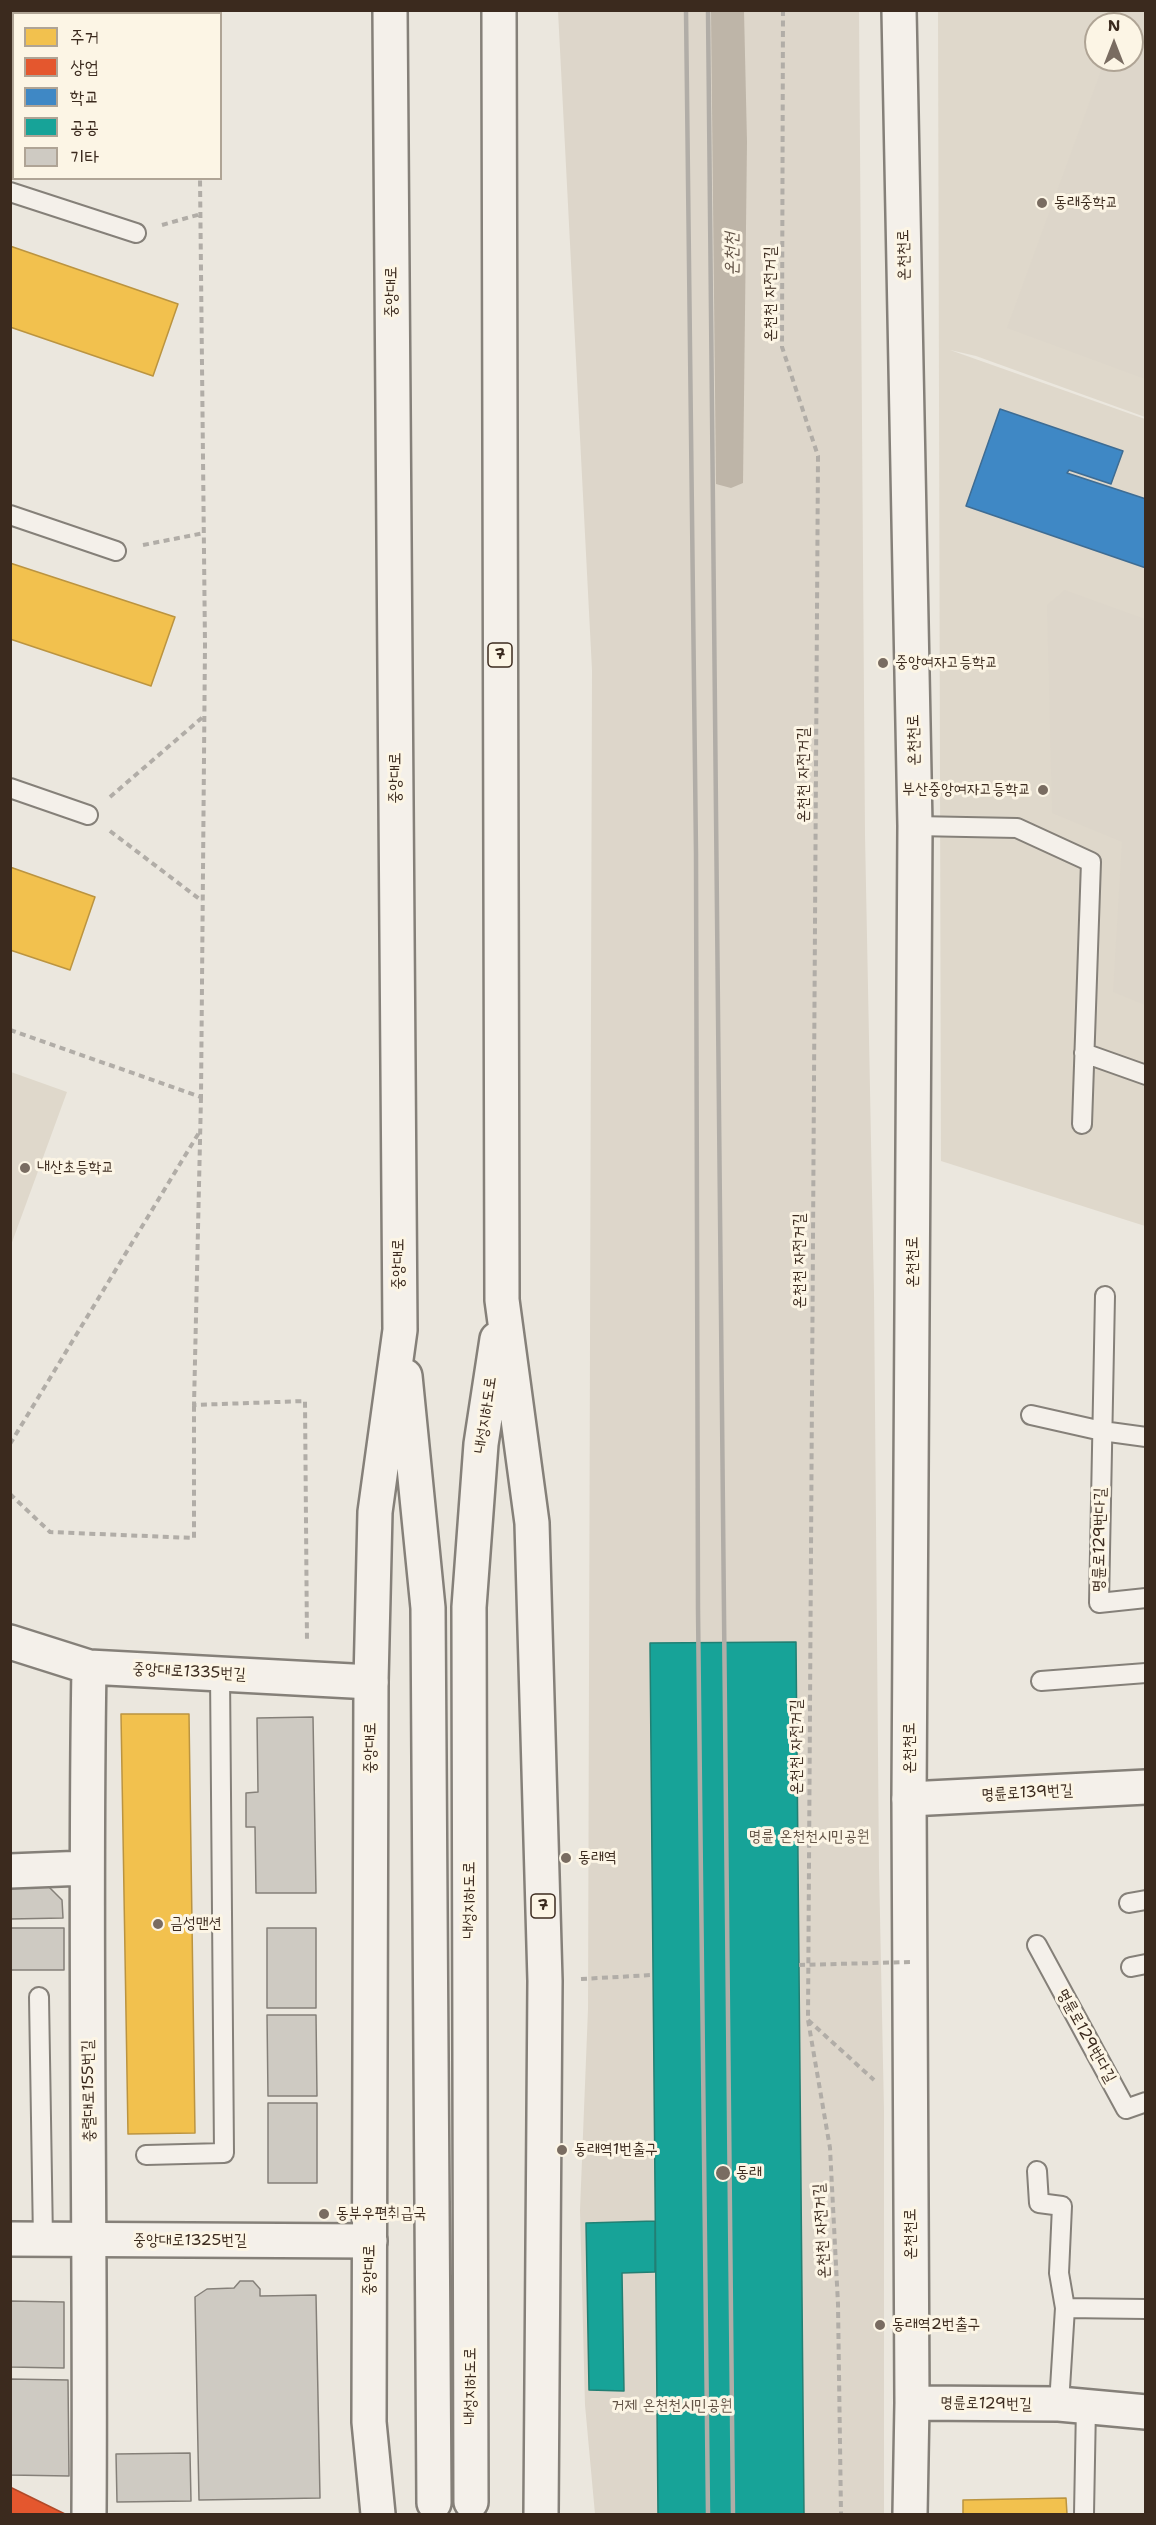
<!DOCTYPE html>
<meta charset="utf-8">
<style>
body{margin:0}
#map{position:relative;width:1156px;height:2525px;overflow:hidden;background:#ebe7de;font-family:"Shantell Sans","Poor Story",sans-serif}
canvas{display:block}
.frame{position:absolute;inset:0;border:12px solid #3b2a1e;pointer-events:none}
.legend{position:absolute;left:12px;top:12px;width:210px;height:168px;box-sizing:border-box;background:#fcf5e5;border:2px solid #afa495;margin:0;padding:8px 10px;list-style:none;font-size:18px;color:#3b2a1e}
.legend li{display:flex;align-items:center;gap:12px;height:30px}
.legend b{width:30px;border:2px solid #afa495}
.north{position:absolute;left:1084px;top:12px;width:60px;height:60px;box-sizing:border-box;background:#fcf5e5;border:2px solid #afa495;border-radius:50%;rotate:0deg;font-size:16px;font-weight:700;line-height:24px;text-align:center;color:#3b2a1e}
.north::after{content:'';display:block;margin:auto;width:21px;height:27px;background:#796c61;clip-path:polygon(50% 0,100% 100%,50% 72%,0 100%)}
</style>
<div id="map">
<canvas width="1156" height="2525"></canvas>
<div class="frame"></div>
<ul class="legend">
<li><b style="height:16px;background:#f2c14e"></b>주거</li>
<li><b style="height:16px;background:#e4572e"></b>상업</li>
<li><b style="height:16px;background:#3f88c5"></b>학교</li>
<li><b style="height:16px;background:#17a398"></b>공공</li>
<li><b style="height:16px;background:#cecac2"></b>기타</li>
</ul>
<div class="north">N</div>
</div>
<script>
const c = document.querySelector('canvas').getContext('2d');
c.lineJoin = 'round';
function paint(path, color) {
  c.fillStyle = color;
  c.fill(path, 'evenodd');
}
function trace(path, color, width, dash) {
  c.strokeStyle = color;
  c.lineWidth = width;
  c.lineCap = dash ? 'butt' : 'round';
  c.setLineDash(dash || []);
  c.stroke(path);
}
function label(font, color, halo, rows, align = 'center') {
  c.font = font + ' "Shantell Sans","Poor Story",sans-serif';
  c.lineWidth = 6;
  c.setLineDash([]);
  c.textBaseline = 'middle';
  c.strokeStyle = halo;
  c.fillStyle = color;
  for (const [text, x, y, turn = 0] of rows) {
    c.save();
    c.translate(x, y);
    c.rotate((+turn || 0) * Math.PI / 180);
    c.textAlign = isNaN(turn) ? turn : align;
    if (halo) c.strokeText(text, 0, 0);
    c.fillText(text, 0, 0);
    c.restore();
  }
}
paint(new Path2D(`
 M938 11H1145V417L976 356 950 350 1145 419V1226L941 1161ZM1096 24H1132V60H1096Z
 M11 1072 67 1092 11 1245 10 1072Z`), '#dfd8cb');
paint(new Path2D(`
 M558 11H859L865 835 874 1294 879 1868 884 2111V2514H595L585 2405 580 2210 588 2009 592 670Z
 M1123 11H1145V379L1007 328 1105 60H1132V24H1118Z
 M1065 590 1145 619V1005L1113 992 1122 842 1052 813 1047 605Z`), '#ddd6ca');
paint(new Path2D(`
 M711 11H744L747 142 743 483 731 488 716 484Z`), '#beb5a8');
const homes = new Path2D(`
 M10 10H152L151 14H18Z
 M10 246 178 304 153 376 10 327Z
 M10 563 175 617 151 686 10 639Z
 M10 867 95 897 70 970 10 950Z
 M121 1714H189L195 2133 128 2134Z
 M1066 2498 1067 2514H963V2500Z`);
paint(homes, '#f2c14e');
trace(homes, '#bb9440', 1.5);
const shops = new Path2D(`
 M10 2487 65 2514H10Z`);
paint(shops, '#e4572e');
trace(shops, '#b14a29', 1.5);
const schools = new Path2D(`
 M1000 409 1123 451 1111 484 1069 470 1067 473 1146 499V568L966 506Z`);
paint(schools, '#3f88c5');
trace(schools, '#3e6c93', 1.5);
const public = new Path2D(`
 M796 1642 804 2514H658L650 1643Z
 M655 2221V2272L622 2273 624 2391 589 2390 586 2223Z`);
paint(public, '#17a398');
trace(public, '#227f73', 1.5);
const building = new Path2D(`
 M313 1717 316 1893H256L255 1827H246V1793L258 1792 257 1718Z
 M48 1886 62 1900 63 1918 10 1919V1887Z
 M10 1928H64V1970H10Z
 M267 1928H316V2008H267Z
 M267 2015H316L317 2096H268Z
 M268 2103H317V2183H268Z
 M240 2281H253L260 2289V2296L316 2295 320 2498 199 2500 195 2297 207 2289 234 2288Z
 M10 2301 64 2302V2368L10 2367Z
 M10 2379 68 2380 69 2476 10 2475Z
 M190 2453 191 2501 117 2502 116 2454Z`);
paint(building, '#cecac2');
trace(building, '#858079', 1.5);
const service = new Path2D(`
 M10 192 136 233
 M10 515 116 551
 M10 788 88 815
 M915 826 1017 828 1091 862 1082 1124
 M1084 1053 1146 1075
 M1105 1296 1099 1603 1146 1598
 M1031 1415 1102 1431 1146 1437
 M1041 1681 1146 1673
 M1129 1903 1146 1900
 M1037 1945 1126 2109 1146 2102
 M1131 1967 1146 1964
 M39 1997 43 2240
 M146 2155 224 2153 220 1674
 M1037 2171 1039 2203 1062 2206 1059 2273 1065 2308 1059 2404
 M1065 2308 1146 2309
 M1084 2514 1086 2406`);
const minor = new Path2D(`
 M10 1642 89 1667 371 1682
 M909 1799 1146 1787
 M10 1871 86 1868
 M89 2514C91 2232 84 1950 89 1667`);
const tertiary = new Path2D(`
 M899 10 915 826 909 1799 912 2403 910 2514
 M10 2239 370 2241
 M912 2403 1059 2404 1146 2412`);
const primary = new Path2D(`
 M499 10 502 1300 532 1523 545 1981 541 2514
 M405 1376 428 1608 434 2503
 M471 2502 469 1607 481 1444 497 1339
 M378 2514 369 2422 371 1682 375 1512 400 1330 390 10`);
trace(service, '#858079', 22);
trace(minor, '#858079', 38);
trace(tertiary, '#858079', 38);
trace(primary, '#858079', 38);
trace(new Path2D(`
 M192 10V14
 M783 10 782 347 818 456 808 2020 830 2148 838 2304 841 2514
 M162 225 201 214
 M143 545 204 533
 M110 797 204 716
 M110 831 202 901
 M10 1030 201 1097 205 645 200 178
 M201 1097 194 1405 305 1401 307 1642
 M10 1444 200 1131
 M10 1494 50 1532 194 1538V1405
 M581 1979 652 1975
 M808 2020 874 2080`), '#b1ada7', 4, [6, 4.5]);
trace(service, '#f4f0ea', 18);
trace(minor, '#f4f0ea', 33);
trace(tertiary, '#f4f0ea', 33);
trace(primary, '#f4f0ea', 33);
trace(new Path2D(`
 M686 10 696 853 698 1609 708 2514
 M708 10 733 2514`), '#b1ada7', 4.5);
trace(new Path2D(`
 M799 1965 910 1962`), '#b1ada7', 4, [6, 4.5]);
for (const [x, y, r, color] of [
 [1042,203,6,"#796c61"],
 [883,663,6,"#796c61"],
 [1043,790,6,"#796c61"],
 [25,1168,6,"#796c61"],
 [566,1858,6,"#796c61"],
 [158,1924,6,"#796c61"],
 [562,2150,6,"#796c61"],
 [723,2173,8,"#796c61"],
 [324,2214,6,"#796c61"],
 [880,2325,6,"#796c61"]
]) {
  const dot = new Path2D();
  dot.arc(x, y, r, 0, 2 * Math.PI);
  c.fillStyle = color;
  c.fill(dot);
  trace(dot, '#fcf5e5', 2);
}
for (const [x, y, w] of [
 [500,655,24],
 [543,1906,24]
]) {
  const box = new Path2D();
  box.roundRect(x - w / 2, y - 12, w, 24, 4.5);
  c.fillStyle = '#fcf5e5';
  c.fill(box);
  trace(box, '#3b2a1e', 1.5);
}
label('bold 15px', '#3b2a1e', null, [
 ["7",500,655],
 ["7",543,1906]
]);
label('16px', '#3b2a1e', '#fcf5e5', [
 ["동래중학교",1054,203],
 ["중앙여자고등학교",895,663],
 ["부산중앙여자고등학교",1031,790,"right"],
 ["내산초등학교",37,1168],
 ["동래역",578,1858],
 ["금성맨션",170,1924],
 ["동래역1번출구",574,2150],
 ["동래",736,2173],
 ["동부우편취급국",336,2214],
 ["동래역2번출구",892,2325]
], 'left');
label('16px', '#3b2a1e', '#fcf5e5', [
 ["온천천로",904,255,-91],
 ["중앙대로",392,292,-90],
 ["온천천 자전거길",771,294,-90],
 ["온천천로",914,740,-91],
 ["온천천 자전거길",804,775,-90],
 ["중앙대로",396,778,-90],
 ["온천천 자전거길",800,1261,-90],
 ["온천천로",913,1262,-90],
 ["중앙대로",399,1264,-90],
 ["내성지하도로",486,1415,-82],
 ["명륜로129번다길",1100,1540,-89],
 ["중앙대로1335번길",189,1672,3],
 ["온천천 자전거길",797,1747,-90],
 ["중앙대로",371,1748,-90],
 ["온천천로",910,1748,-90],
 ["명륜로139번길",1027,1793,-3],
 ["내성지하도로",470,1900,-90],
 ["명륜로129번다길",1086,2036,61],
 ["충렬대로155번길",89,2091,-91],
 ["온천천 자전거길",822,2231,-93],
 ["온천천로",911,2234,-90],
 ["중앙대로1325번길",190,2241],
 ["중앙대로",370,2270,-90],
 ["내성지하도로",471,2386,-90],
 ["명륜로129번길",986,2404,1]
]);
label('16px', '#615245', '#fcf5e5', [
 ["명륜 온천천시민공원",809,1837],
 ["거제 온천천시민공원",672,2406]
]);
label('italic 18px', '#625346', '#fcf5e5', [
 ["온천천",732,254,-90]
]);
</script>
